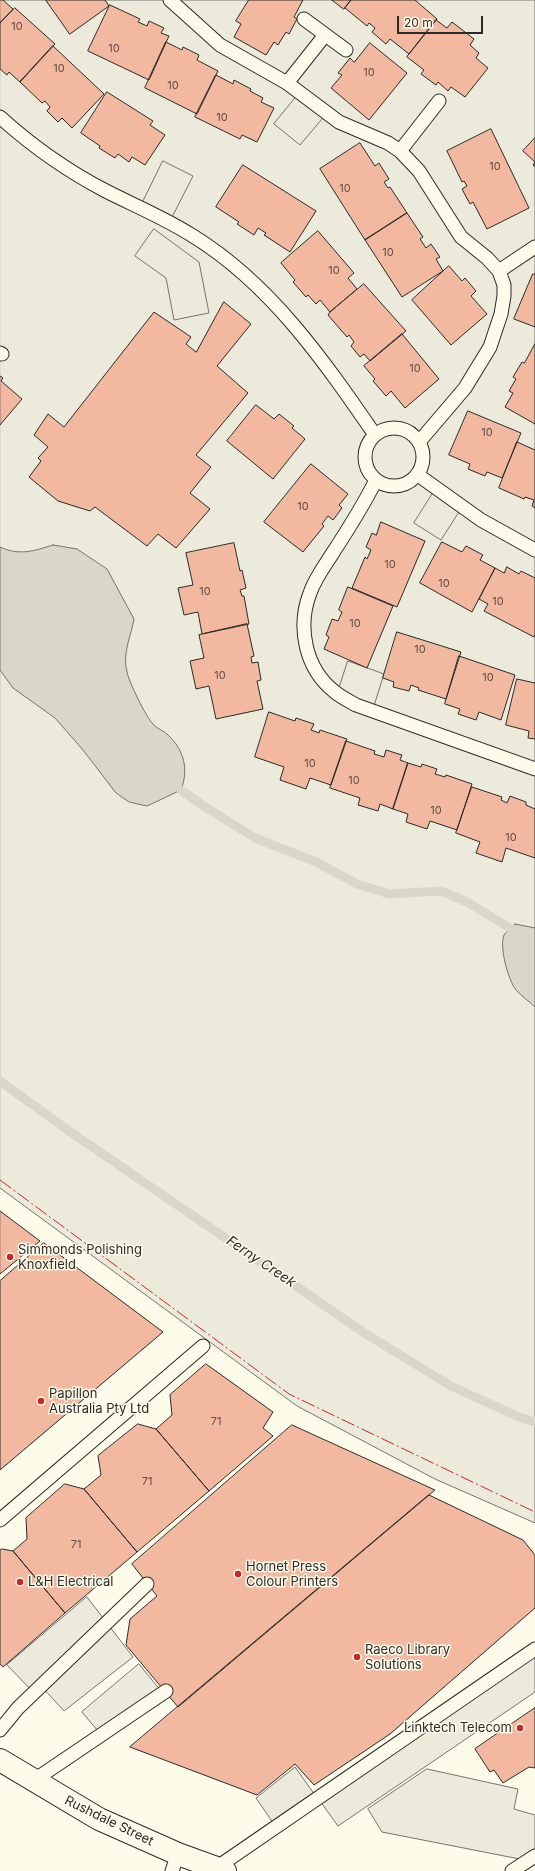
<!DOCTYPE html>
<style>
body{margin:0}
#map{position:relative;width:535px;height:1871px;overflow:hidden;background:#fdfbea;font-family:Inter,sans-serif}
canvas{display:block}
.scale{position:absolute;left:397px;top:16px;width:86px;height:18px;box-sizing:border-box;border:2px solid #2b2b2b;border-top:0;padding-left:5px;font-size:12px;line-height:14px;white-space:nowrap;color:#2b2b2b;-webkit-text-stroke:3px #fdfbea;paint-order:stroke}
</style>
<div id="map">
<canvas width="535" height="1871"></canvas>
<div class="scale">20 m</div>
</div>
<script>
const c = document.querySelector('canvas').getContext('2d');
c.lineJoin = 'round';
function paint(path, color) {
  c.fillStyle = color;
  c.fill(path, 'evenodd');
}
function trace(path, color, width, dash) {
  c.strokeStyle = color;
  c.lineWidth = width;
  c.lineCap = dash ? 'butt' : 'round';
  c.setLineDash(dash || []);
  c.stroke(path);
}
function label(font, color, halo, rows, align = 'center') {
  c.font = font + ' Inter,sans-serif';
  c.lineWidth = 3;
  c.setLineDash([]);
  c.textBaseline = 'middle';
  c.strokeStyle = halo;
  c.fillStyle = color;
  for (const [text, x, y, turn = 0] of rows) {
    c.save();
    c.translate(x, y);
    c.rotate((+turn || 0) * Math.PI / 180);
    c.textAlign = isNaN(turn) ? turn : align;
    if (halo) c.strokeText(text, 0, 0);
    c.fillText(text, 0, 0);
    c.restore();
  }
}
const green = new Path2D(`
 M0 0H535V1523L435 1479 297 1406 0 1188Z`);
paint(green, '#ecebdb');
trace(green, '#74746e', 1);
const parking = new Path2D(`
 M301 91 327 113 300 145 274 124Z
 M163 161 193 176 168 225 139 210Z
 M154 229 199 262 209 313 174 320 166 278 135 256Z
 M437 487 464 504 441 540 414 523Z
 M348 661 384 674 372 712 337 695Z
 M87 1597 133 1657 64 1711 43 1688 35 1694 7 1665Z
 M535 1644V1692L338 1826 320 1801 278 1830 256 1798 295 1767 315 1795Z
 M139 1664 165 1696 103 1737 82 1712Z
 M427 1769 518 1789 514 1809 535 1815V1862L382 1832 368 1809Z`);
paint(parking, '#eceadb');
trace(parking, '#74746e', 1);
const water = new Path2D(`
 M53 545 77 549 107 569 134 619C131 636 122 654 127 672 129 682 146 717 153 724 157 729 163 730 168 735 184 750 189 769 181 790L147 806 129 802 116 793 83 750 55 718 13 688 0 670V547C19 556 34 551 53 545Z
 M515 924 535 928V1007C529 1001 521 996 516 990 508 980 499 946 504 935 507 931 512 927 515 924Z`);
paint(water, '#d8d7c9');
trace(water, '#74746e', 1);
trace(new Path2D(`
 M181 790 202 805 255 838 316 862 357 884 389 894 441 891 467 902 510 928
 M0 1081 69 1131 366 1334 451 1386 519 1417 535 1422`), '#d8d7c9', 9);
const building = new Path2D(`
 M0 0H3L13 9 0 23Z
 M46 0H105L109 6 70 34Z
 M249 0H303L294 17 297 19 289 34 286 32 278 45 274 42 266 55 234 37 241 24 236 21Z
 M332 0H351L344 9Z
 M351 0H415L437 19 409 54 390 39 386 44 372 32 375 28 369 23 367 26 345 8Z
 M110 5 140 19 138 22 147 26 149 21 164 28 161 33 169 36 149 80 88 51Z
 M15 8 55 44 20 82 9 72 7 75 0 69V23Z
 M436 20 447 28 452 22 474 39 470 45 479 53 476 58 488 68 465 97 451 87 448 91 438 82 436 85 421 74 424 70 407 57Z
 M166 42 182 50 183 47 199 55 197 60 218 71 197 114 145 88Z
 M370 43 407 73 369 120 331 88 342 75 338 73 350 58 354 62Z
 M53 46 104 94 72 128 62 118 58 122 47 111 50 107 45 101 42 103 20 82Z
 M216 75 233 84 234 80 251 89 250 91 263 98 261 102 274 108 257 142 242 135 240 139 195 117Z
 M107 92 153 121 150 125 165 135 145 165 132 157 129 162 118 154 115 158 99 148 100 146 81 133Z
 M491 129 529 208 487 229 473 202 470 204 462 189 467 186 464 181 462 182 447 151Z
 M535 138V167L533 165 535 162 523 151Z
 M360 143 375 166 379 163 389 179 384 182 388 188 390 187 407 213 365 240 320 169Z
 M243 165 316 211 290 252 264 235 266 233 258 228 254 235 237 224 239 222 216 207Z
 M407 213 423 237 420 239 426 248 431 244 440 257 436 259 443 271 402 297 365 240Z
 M318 231 354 273 348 278 357 289 330 312 320 300 316 304 308 295 306 297 293 282 295 280 281 263Z
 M449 266 462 281 465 278 476 291 471 296 487 314 451 345 412 300Z
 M533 274H535V327L514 319Z
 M364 284 406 331 370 361 364 354 360 357 351 346 354 342 349 335 347 337 328 315 330 312Z
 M224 302 251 324 217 366 248 393 196 455 211 467 190 493 210 509 176 548 158 534 147 546 95 507 90 511 58 501 29 477 41 461 38 458 48 447 34 435 48 414 64 427 154 312 191 337 186 344 196 352Z
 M402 334 439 379 405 408 391 391 386 396 373 381 375 379 364 366Z
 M535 344V424L505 407 513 393 509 391 516 379 513 377 522 362 524 363Z
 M0 376 3 378 1 381 22 399 0 425Z
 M256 405 274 419 279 414 294 426 292 428 305 439 273 479 227 441Z
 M468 411 521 433 502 478 487 472 485 476 468 469 470 464 449 455Z
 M517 442 535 450V508L532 506 534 500 525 497 524 499 499 488Z
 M311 464 348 494 339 505 342 508 333 520 328 516 322 524 324 526 303 552 264 522Z
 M381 522 425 541 397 607 352 588 365 557 367 559 371 550 366 547 372 533 376 535Z
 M442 542 462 552 466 546 483 555 480 560 495 568 472 612 420 583Z
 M234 543 240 571 242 570 246 588 240 590 242 596H244L249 624 202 634 198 612 184 615 178 588 193 585 186 553Z
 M507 567 519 574 521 571 535 578V634L534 637 484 611 488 604 479 599 495 568 504 573Z
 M348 587 393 606 367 668 324 649 329 637 326 635 332 619 338 621 342 612 339 610Z
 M247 624 254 656 251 657 252 663 258 662 261 680 257 681 263 709 216 719 209 686 196 689 190 661 204 658 199 635Z
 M397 632 461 652 446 699 418 690 419 688 411 685 409 691 393 687 394 682 383 678Z
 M459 656 515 675 501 720 479 712 476 720 458 714 460 709 445 704Z
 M517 679 535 683V739L528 738 529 731 506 725Z
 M269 712 295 721 296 718 314 724 311 730 319 733 320 730 347 739 331 785 310 778 306 789 280 780 284 767 255 757Z
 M346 741 375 751 374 754 384 757 386 750 402 755 400 760 408 763 393 809 380 804 378 811 358 805 360 798 330 788Z
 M408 763 421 767 422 764 437 769 435 774 445 777 446 775 472 784 457 830 430 821 427 829 406 822 408 814 393 809Z
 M472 787 502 797 501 800 507 803 510 796 526 802V805L535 809V858L506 848 502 862 476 853 480 842 456 833Z
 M0 1211 40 1241 0 1274Z
 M44 1243 163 1332 0 1470V1281Z
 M206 1364 273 1412 263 1428 273 1436 209 1491 156 1429 172 1415 170 1395Z
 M138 1424 156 1429 209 1491 137 1552 84 1489 101 1475 98 1456Z
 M292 1425 435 1490 178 1707 126 1645 130 1619 157 1596 132 1564Z
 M65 1484 84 1489 137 1552 65 1613 13 1551 27 1539 26 1518Z
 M429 1495 523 1540 535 1555V1608L390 1734 314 1785 295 1764 257 1795 130 1747Z
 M2 1549 13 1551 65 1613 3 1667 0 1664V1550Z
 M535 1708V1768L529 1767 503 1783 494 1770 490 1772 475 1749Z`);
paint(building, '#f2b8a0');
trace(building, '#2b2b2b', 1);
const service = new Path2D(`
 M170 0 220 45 287 83 339 122 388 143 400 151 419 171 461 237 487 258 499 271 504 285V296L501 314 490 347 465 388 419 442
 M304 19 346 50
 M287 83 325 35
 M0 117C32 146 66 170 104 190 133 205 165 218 193 236 271 284 324 361 375 435
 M400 151 439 101
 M499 271 535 247
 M0 353 2 354
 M365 457a29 29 0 1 1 58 0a29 29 0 1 1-58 0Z
 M418 475 481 520 535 550
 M376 480C364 504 349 528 334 551 326 564 315 578 310 593 297 627 305 669 335 692 341 697 349 701 356 705L535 769
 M0 1520 203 1346
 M0 1730 18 1708 147 1584
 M33 1781 166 1691
 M216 1868 535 1649
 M172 1871 178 1854
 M512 1871 535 1856`);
const minor = new Path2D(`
 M0 1760 99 1819 178 1854 225 1871`);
trace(service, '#2b2b2b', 15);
trace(minor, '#2b2b2b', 24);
trace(service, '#fdfbea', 13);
trace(minor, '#fdfbea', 22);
trace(new Path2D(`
 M0 1180 289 1394 535 1512`), '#c62828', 1, [14, 3, 2, 3]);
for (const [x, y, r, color] of [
 [10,1257,4,"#c62828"],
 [41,1401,4,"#c62828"],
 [238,1574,4,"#c62828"],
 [20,1582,4,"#c62828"],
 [357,1657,4,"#c62828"],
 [520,1728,4,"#c62828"]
]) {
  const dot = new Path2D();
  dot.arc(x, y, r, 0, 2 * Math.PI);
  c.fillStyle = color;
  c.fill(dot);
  trace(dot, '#fdfbea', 1.5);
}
label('11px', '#5d4e48', null, [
 ["10",17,27],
 ["10",114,49],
 ["10",59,69],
 ["10",369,73],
 ["10",173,86],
 ["10",222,118],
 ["10",495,167],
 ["10",345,189],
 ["10",388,253],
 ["10",334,271],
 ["10",415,369],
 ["10",487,433],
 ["10",303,507],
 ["10",390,565],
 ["10",444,584],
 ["10",205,592],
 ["10",498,602],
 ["10",355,624],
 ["10",420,650],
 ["10",220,676],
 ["10",488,678],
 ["10",310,764],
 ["10",354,781],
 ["10",436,811],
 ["10",511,838],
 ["71",216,1422],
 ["71",147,1482],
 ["71",76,1545]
]);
label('13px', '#2b2b2b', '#fdfbea', [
 ["Simmonds Polishing",18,1250],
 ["Knoxfield",18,1265],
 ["Papillon",49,1394],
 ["Australia Pty Ltd",49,1409],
 ["Hornet Press",246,1567],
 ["Colour Printers",246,1582],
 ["L&H Electrical",28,1582],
 ["Raeco Library",365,1650],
 ["Solutions",365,1665],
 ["Linktech Telecom",512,1728,"right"]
], 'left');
label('13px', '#2b2b2b', '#fdfbea', [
 ["Rushdale Street",109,1821,26]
]);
label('italic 14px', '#2b2b2b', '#fdfbea', [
 ["Ferny Creek",261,1262,34]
]);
</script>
